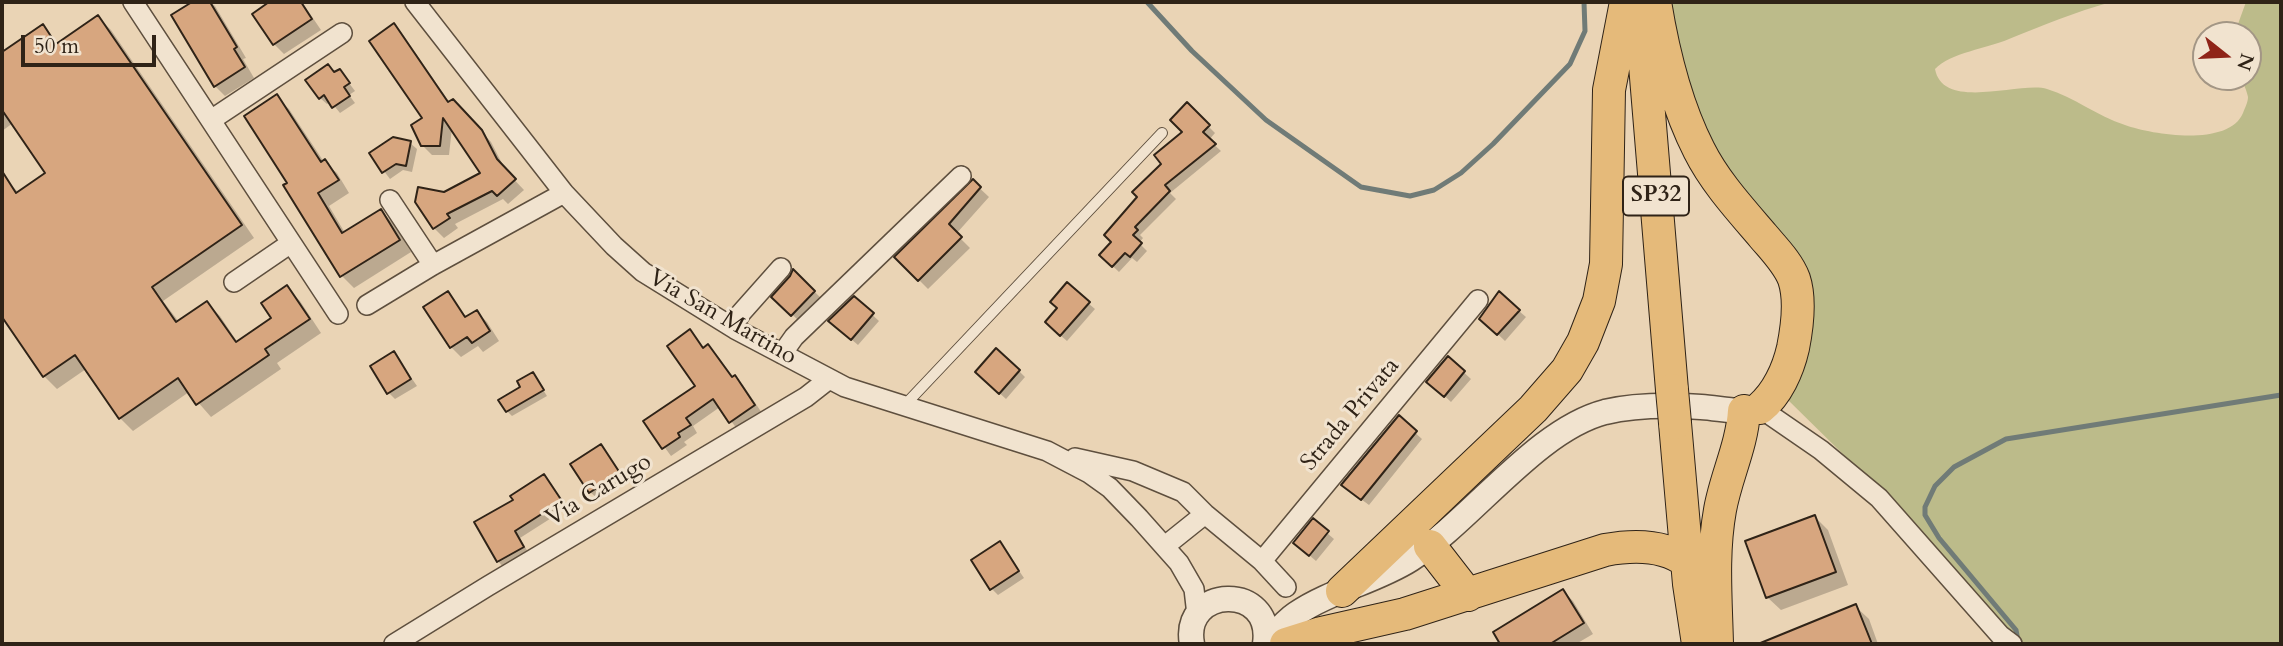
<!DOCTYPE html>
<style>
body{margin:0}
#map{position:relative;width:2283px;height:646px;overflow:hidden;background:#ead4b5;font-family:Cardo,serif}
canvas{display:block}
.frame{position:absolute;inset:0;border:4px solid #2f2317;pointer-events:none}
.north{position:absolute;left:2192px;top:21px;width:70px;height:70px;box-sizing:border-box;background:#f1e3cf;border:2px solid #a39685;border-radius:50%;rotate:108deg;font-size:19px;font-weight:700;line-height:28px;text-align:center;color:#2f2317}
.north::after{content:'';display:block;margin:auto;width:24px;height:32px;background:#8f2418;clip-path:polygon(50% 0,100% 100%,50% 72%,0 100%)}
.scale{position:absolute;left:21px;top:35px;width:135px;height:32px;box-sizing:border-box;border:4px solid #2f2317;border-top:0;padding-left:9px;font-size:21px;line-height:24px;white-space:nowrap;color:#2f2317;-webkit-text-stroke:5px #f1e3cf;paint-order:stroke}
</style>
<div id="map">
<canvas width="2283" height="646"></canvas>
<div class="frame"></div>
<div class="north">N</div>
<div class="scale">50 m</div>
</div>
<script>
const c = document.querySelector('canvas').getContext('2d');
c.lineJoin = 'round';
function paint(path, color) {
  c.fillStyle = color;
  c.fill(path, 'evenodd');
}
function trace(path, color, width, dash) {
  c.strokeStyle = color;
  c.lineWidth = width;
  c.lineCap = dash ? 'butt' : 'round';
  c.setLineDash(dash || []);
  c.stroke(path);
}
function label(font, color, halo, rows, align = 'center') {
  c.font = font + ' Cardo,serif';
  c.lineWidth = 6;
  c.setLineDash([]);
  c.textBaseline = 'middle';
  c.strokeStyle = halo;
  c.fillStyle = color;
  for (const [text, x, y, turn = 0] of rows) {
    c.save();
    c.translate(x, y);
    c.rotate((+turn || 0) * Math.PI / 180);
    c.textAlign = isNaN(turn) ? turn : align;
    if (halo) c.strokeText(text, 0, 0);
    c.fillText(text, 0, 0);
    c.restore();
  }
}
paint(new Path2D(`
 M1667 2H2111C2075 12 2044 25 2009 39 1988 48 1950 53 1935 69 1943 112 2021 81 2047 89 2074 97 2097 116 2125 125 2153 135 2229 147 2243 113 2245 108 2248 102 2248 97 2247 91 2243 83 2241 77H2248V35H2234L2246 2H2281V644H2018L1852 463 1787 399 1803 350 1758 219 1697 122Z`), '#bcbb8a');
paint(new Path2D(`
 M196 2H210L215 6 246 58 243 59 254 78 225 96 215 86 173 16Z
 M272 2H302L321 30 284 54 274 44 254 14Z
 M98 17 111 30 254 238 163 301 179 322 207 303 220 316 238 343 273 318 287 288 300 301 321 333 277 363 281 369 211 417 189 392 133 431 120 418 86 369 57 389 44 376 2 314V176L19 193 48 173 13 123 2 131V55L42 27 58 44Z
 M393 25 403 35 450 103 463 111 491 142 506 171 524 190 508 204 503 199 455 224 458 228 444 238 434 228 444 194 482 173 452 128 449 155H432L422 145 425 118Z
 M340 71 355 91 349 95 355 103 340 113 331 102 327 104 320 98Z
 M276 97 289 109 324 162 337 173 349 193 329 206 345 233 381 211 393 223 411 252 354 288 342 276 286 186 290 183Z
 M1187 105 1215 133 1209 140 1221 151 1170 193 1176 199 1140 235 1143 238 1139 243 1147 251 1137 262 1132 258 1119 272 1101 255 1113 242 1140 197 1184 132Z
 M410 143 417 149 412 172 403 170 390 179 371 154Z
 M973 182 989 197 956 234 970 248 928 289 897 258Z
 M794 272 821 298 799 321 774 297Z
 M448 293 467 318 477 312 487 322 499 341 483 352 478 346 461 357 451 347Z
 M854 298 879 321 858 345 837 327Z
 M1088 303 1095 309 1067 341 1053 329Z
 M1519 311 1526 317 1505 341 1481 318Z
 M690 331 704 349 708 346 716 354 734 378 743 385 762 413 738 430 720 407 693 426 697 433 684 442 687 445 671 456 646 422 698 386Z
 M394 353 417 386 395 399 389 393Z
 M1448 358 1471 379 1451 402 1433 385Z
 M1019 371 1025 377 1006 399 983 378Z
 M533 374 547 396 512 416 507 411Z
 M1399 418 1422 439 1369 505 1350 491Z
 M601 447 625 480 597 498 590 492Z
 M544 476 567 508 520 538 529 554 504 568 498 561 515 501Z
 M1815 517 1828 530 1848 585 1781 610 1767 597Z
 M1313 521 1334 539 1316 561 1302 549Z
 M1000 543 1024 578 998 595 991 588Z
 M1563 591 1573 601 1593 634 1576 644H1502L1495 632Z
 M1855 606 1869 619 1878 644H1762Z`), '#0003');
trace(new Path2D(`
 M1147 2 1192 51 1266 120 1361 187 1410 196 1434 190 1461 173 1493 144 1570 64 1585 31 1584 2
 M2018 641 2016 630 1939 538 1925 515V507L1935 486 1954 467 2006 439 2281 395`), '#707b77', 5);
const building = new Path2D(`
 M192 2H210L237 47 234 49 245 67 214 87 171 15Z
 M269 2H301L312 19 273 45 252 14Z
 M98 15 242 225 152 287 176 322 207 301 236 342 271 318 261 303 287 285 310 319 265 349 269 355 196 405 178 378 119 419 75 355 43 377 2 317V171L16 193 45 173 2 110V52L43 24 56 44Z
 M394 23 448 102 453 99 482 130 497 159 516 179 497 196 492 191 447 214 450 218 433 229 415 202 418 187 444 192 480 173 443 118 440 146H421L411 125 422 118 369 41Z
 M328 64 334 72 340 69 350 83 344 87 350 96 332 108 324 95 319 99 305 80Z
 M277 94 321 162 325 159 339 180 318 193 342 233 381 209 400 240 340 277 283 185 287 183 244 116Z
 M1187 102 1210 125 1203 132 1216 144 1165 185 1170 191 1135 227 1138 230 1133 235 1142 243 1130 257 1125 253 1112 267 1099 255 1111 242 1104 235 1137 197 1132 192 1161 164 1154 155 1182 132 1170 120Z
 M393 137 411 141 406 166 396 164 382 173 369 153Z
 M973 179 981 187 949 224 962 237 918 281 894 257Z
 M793 269 815 291 791 316 771 297 790 276Z
 M1067 282 1090 302 1060 336 1045 322 1057 308 1050 302Z
 M448 291 465 317 477 310 490 331 472 343 467 337 450 348 423 307Z
 M1499 291 1520 310 1497 335 1479 319Z
 M854 296 874 313 851 340 828 321Z
 M690 329 703 348 708 344 732 377 735 375 755 405 729 423 713 399 686 418 691 425 678 433 680 437 662 449 643 421 695 386 667 346Z
 M996 348 1020 370 999 394 975 372Z
 M394 351 411 379 387 394 370 366Z
 M1448 356 1465 371 1444 397 1426 382Z
 M533 372 544 390 506 412 498 400 520 387 517 381Z
 M1399 415 1417 431 1361 500 1341 485Z
 M601 444 620 473 589 493 570 464Z
 M544 474 562 501 515 531 524 547 497 562 474 522 513 500 510 496Z
 M1815 515 1836 572 1766 598 1745 541Z
 M1313 518 1329 531 1309 556 1293 543Z
 M1000 541 1019 571 990 590 971 560Z
 M1563 589 1584 623 1550 644H1500L1493 632Z
 M1856 604 1872 644H1758Z`);
paint(building, '#d7a67f');
trace(building, '#2f2317', 2);
const service = new Path2D(`
 M904 406 1162 133`);
const minor = new Path2D(`
 M133 2 338 314
 M415 2 564 193 614 246 643 272 735 329 845 387 1047 451 1089 473 1110 488 1139 518 1179 563 1194 589 1197 615
 M211 120 342 33
 M390 200 433 265
 M234 282 291 243
 M367 305 433 265 564 193
 M732 327 741 313 781 268
 M782 354 794 337 961 176
 M1760 408 1821 450 1879 498 2000 635 2012 644
 M1075 458 1133 471 1183 492 1205 514 1262 561 1286 587
 M1165 546 1205 514
 M1262 561 1478 300
 M394 644 488 586 806 397 829 379`);
const tertiary = new Path2D(`
 M1192 644C1181 586 1274 582 1265 644
 M1266 644C1276 633 1284 622 1296 614 1331 590 1375 582 1411 559 1473 519 1536 430 1605 412 1635 405 1671 405 1701 407 1720 408 1740 414 1759 409`);
const primary = new Path2D(`
 M1655 2C1663 51 1676 105 1699 150 1715 182 1740 209 1763 236 1774 249 1788 263 1794 279 1801 300 1797 328 1793 348 1788 370 1777 394 1760 408
 M1641 17 1672 390
 M1675 423 1689 584 1698 644
 M1430 546 1468 595
 M1342 591 1533 409 1567 370 1583 342 1599 301 1606 264 1609 90 1626 2
 M1286 644 1321 633 1405 614 1605 550C1632 545 1664 544 1687 562
 M1717 644C1716 600 1712 554 1720 510 1726 476 1742 446 1744 411`);
trace(service, '#5e4f3e', 12);
trace(minor, '#5e4f3e', 22);
trace(tertiary, '#5e4f3e', 27);
trace(primary, '#2f2317', 34);
trace(service, '#f1e3cf', 10);
trace(minor, '#f1e3cf', 19);
trace(tertiary, '#f1e3cf', 24);
trace(primary, '#e5ba7a', 32);
const primaryBridge = new Path2D(`
 M1672 390 1675 423`);
trace(primaryBridge, '#2f2317', 34, []);
trace(primaryBridge, '#e5ba7a', 32);
for (const [x, y, w] of [
 [1656,196,66]
]) {
  const box = new Path2D();
  box.roundRect(x - w / 2, y - 19.5, w, 39, 5);
  c.fillStyle = '#f1e3cf';
  c.fill(box);
  trace(box, '#2f2317', 2);
}
label('bold 23px', '#2f2317', null, [
 ["SP32",1656,196]
]);
label('24px', '#2f2317', '#f1e3cf', [
 ["Via San Martino",722,318,30],
 ["Strada Privata",1351,415,-50],
 ["Via Carugo",599,491,-31]
]);
</script>
